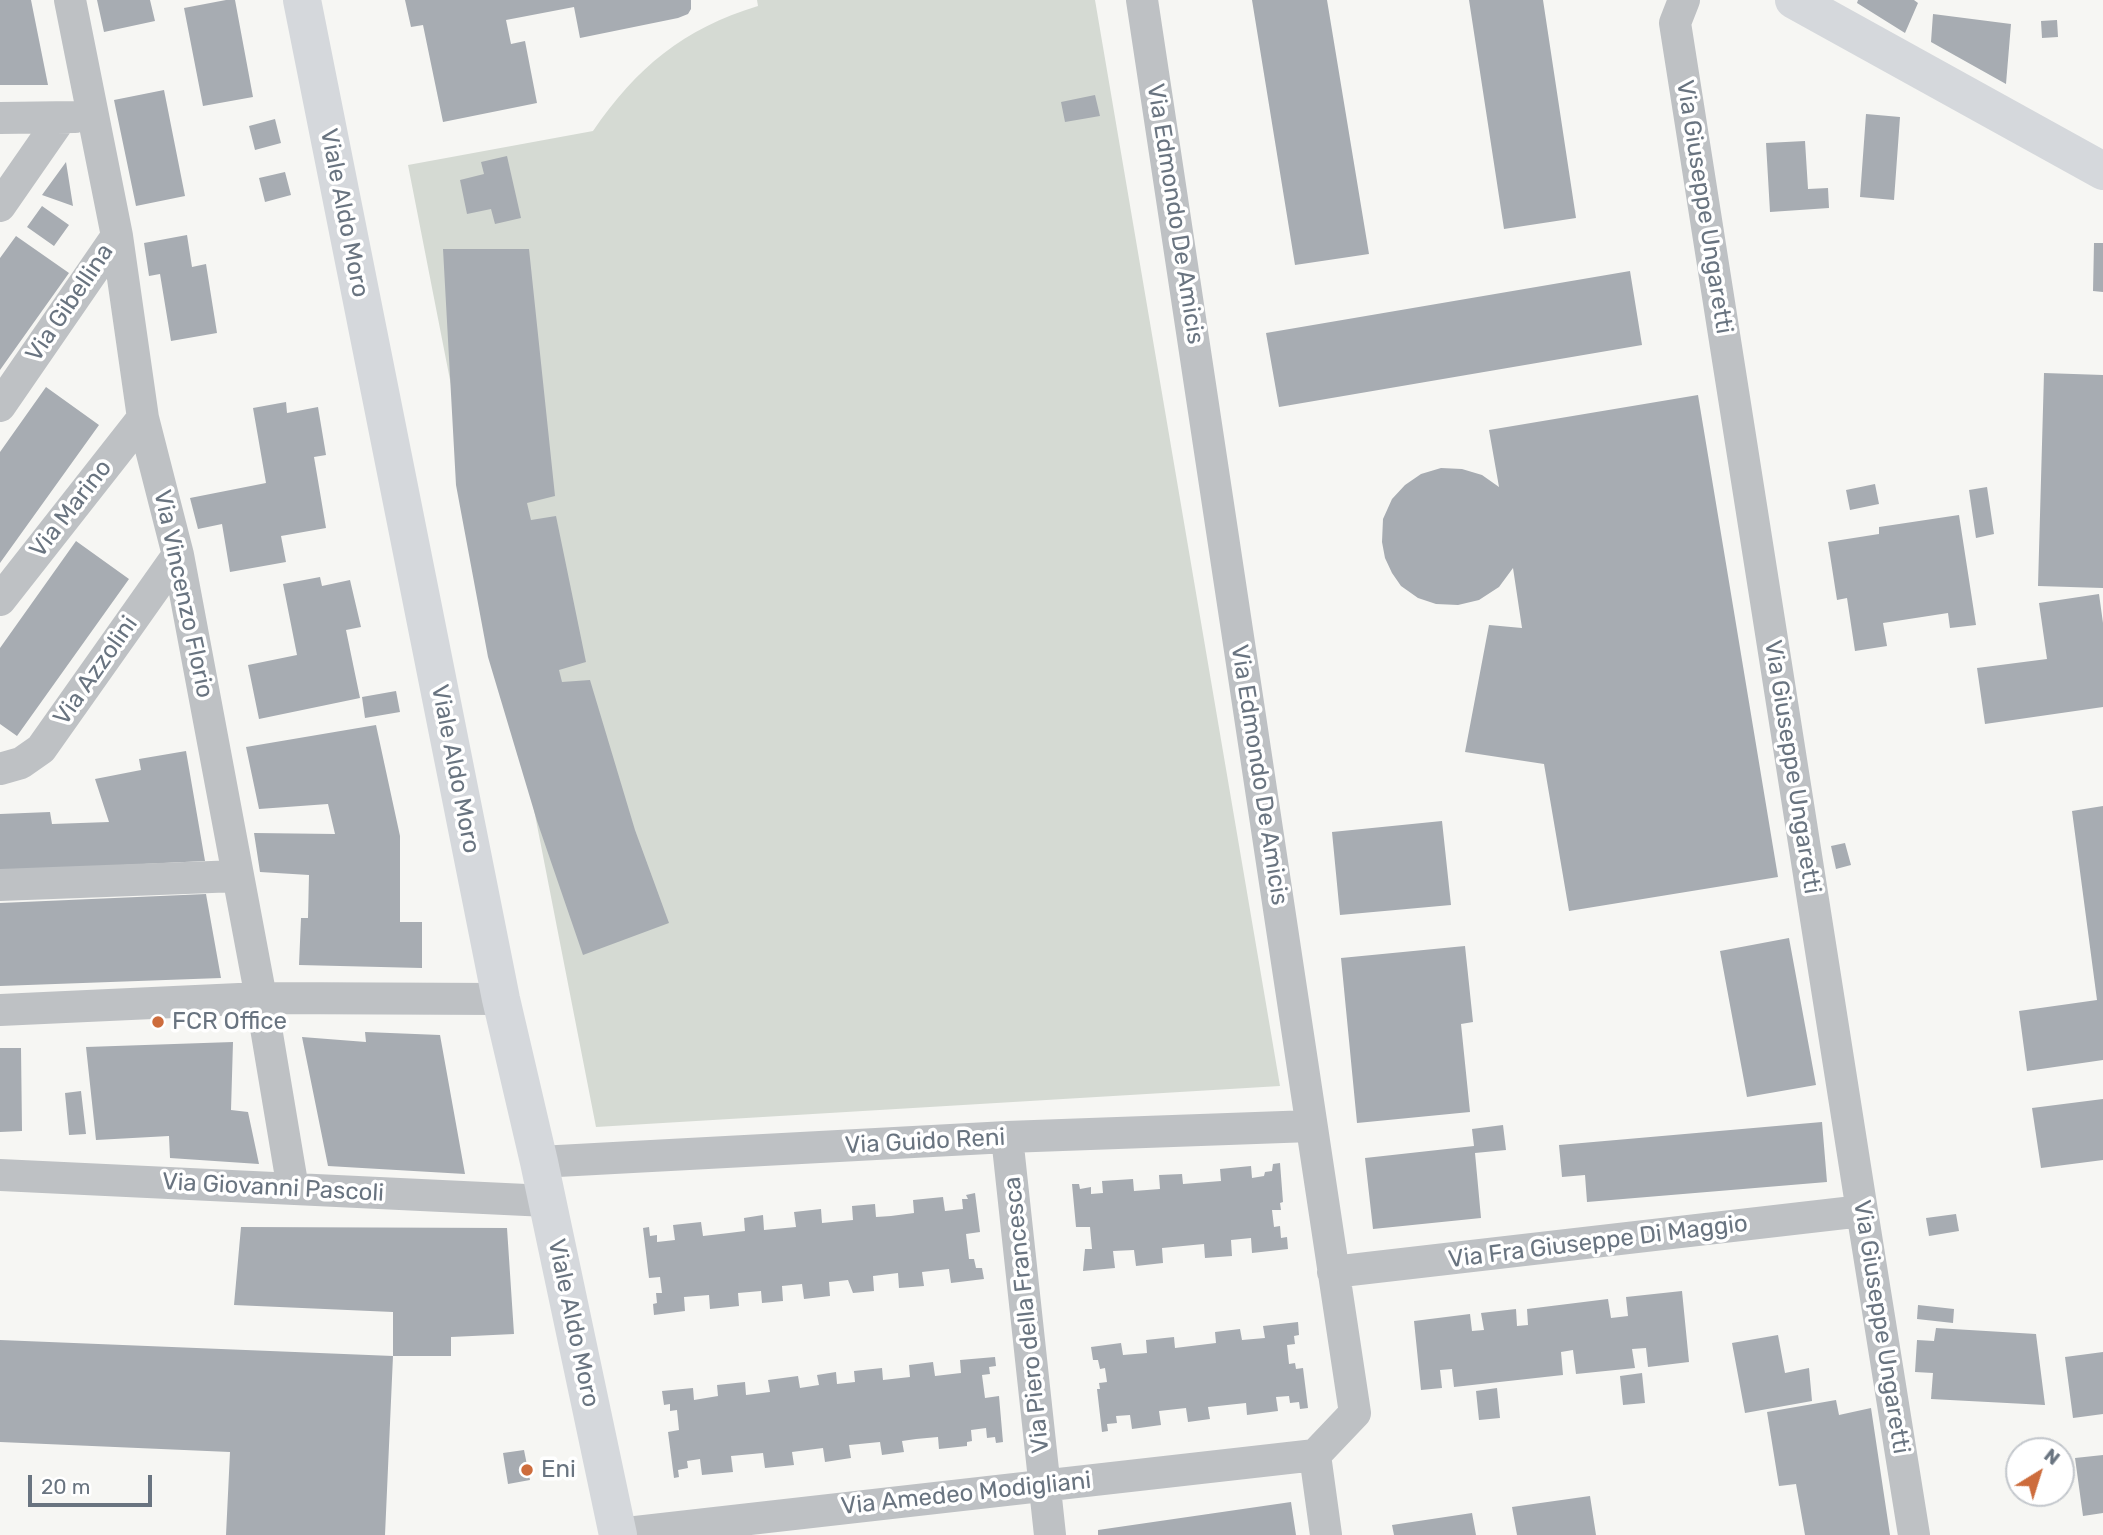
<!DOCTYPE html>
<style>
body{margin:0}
#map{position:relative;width:2103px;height:1535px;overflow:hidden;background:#f6f6f3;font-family:Rubik,sans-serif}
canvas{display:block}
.north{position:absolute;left:2005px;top:1437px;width:70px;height:70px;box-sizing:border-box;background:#fff;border:2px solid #c3c7cc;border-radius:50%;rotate:38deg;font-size:19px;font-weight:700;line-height:28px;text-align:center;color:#697480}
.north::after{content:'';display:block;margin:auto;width:24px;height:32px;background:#cd6c3c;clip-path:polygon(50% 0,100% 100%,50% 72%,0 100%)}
.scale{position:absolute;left:28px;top:1475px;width:124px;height:32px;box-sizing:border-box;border:4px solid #697480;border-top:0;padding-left:9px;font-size:21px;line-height:24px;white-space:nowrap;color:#697480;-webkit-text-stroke:5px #fff;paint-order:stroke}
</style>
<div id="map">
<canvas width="2103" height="1535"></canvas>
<div class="north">N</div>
<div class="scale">20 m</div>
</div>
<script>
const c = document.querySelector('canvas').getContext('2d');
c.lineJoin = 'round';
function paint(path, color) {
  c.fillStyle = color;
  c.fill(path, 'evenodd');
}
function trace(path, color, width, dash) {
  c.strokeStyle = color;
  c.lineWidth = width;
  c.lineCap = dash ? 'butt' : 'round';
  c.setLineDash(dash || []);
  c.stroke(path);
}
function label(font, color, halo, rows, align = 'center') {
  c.font = font + ' Rubik,sans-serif';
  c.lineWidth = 7;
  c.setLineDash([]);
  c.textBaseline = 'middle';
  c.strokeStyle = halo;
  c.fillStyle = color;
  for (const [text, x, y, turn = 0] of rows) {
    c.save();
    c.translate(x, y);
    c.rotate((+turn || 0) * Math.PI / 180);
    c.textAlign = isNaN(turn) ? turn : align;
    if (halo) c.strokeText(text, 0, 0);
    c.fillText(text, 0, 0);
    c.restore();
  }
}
paint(new Path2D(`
 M757 0H1095L1280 1086 596 1127 408 165 593 131C637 67 683 29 758 6Z`), '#d5dad3');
paint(new Path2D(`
 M0 0H31L48 85H0Z
 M97 0H150L155 21 104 32Z
 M226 0H235L253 97 203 106 184 8Z
 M405 0H691V9L688 14 678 18 580 38 574 7 506 20 511 44 525 41 537 103 443 122 423 25 411 27Z
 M1252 0H1327L1369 254 1295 265Z
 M1469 0H1543L1576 218 1504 229Z
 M1858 0H1914L1918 3 1905 33 1857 3Z
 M1933 14 2011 24 2006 84 1931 42Z
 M2057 20 2058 37 2042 38 2041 21Z
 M164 90 185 196 136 206 114 100Z
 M1095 95 1100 116 1065 122 1061 102Z
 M1866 114 1900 117 1894 200 1860 197Z
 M275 119 281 143 255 150 249 126Z
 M1805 141 1808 189 1828 188 1829 208 1770 212 1766 143Z
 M507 156 521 218 495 224 491 209 467 214 460 180 484 174 481 162Z
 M66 162 73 206 42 195Z
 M285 172 291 195 265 202 259 178Z
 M42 206 69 225 54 246 27 227Z
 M187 235 192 267 206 264 217 333 171 341 160 274 149 276 144 243Z
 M16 236 69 273 0 370V258Z
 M2094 243H2103V292L2093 291Z
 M443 249H529L555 496 527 503 531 520 556 516 586 662 559 670 562 682 590 680 635 830 669 923 583 955 537 821 488 657 456 485Z
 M1630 271 1642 345 1279 407 1266 333Z
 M2044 373 2103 375V588L2038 586Z
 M46 387 99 425 0 563V452Z
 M1698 395 1778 877 1569 911 1544 764 1465 752 1489 625 1522 628 1513 568 1499 587 1479 600 1458 605 1436 604 1418 598 1401 586 1392 573 1385 558 1382 542 1383 519 1392 499 1405 485 1421 474 1441 468 1462 469 1482 475 1499 487 1489 430Z
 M286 402 287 413 318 407 326 455 314 457 326 528 281 536 286 562 230 572 222 524 198 529 190 498 266 483 253 408Z
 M1875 484 1879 504 1850 510 1846 490Z
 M1987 487 1994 534 1976 538 1969 490Z
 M1959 515 1976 625 1950 628 1948 613 1883 623 1887 646 1855 651 1847 598 1837 600 1828 542 1879 534V527Z
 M76 541 129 579 17 736 0 724V648Z
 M320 577 322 586 350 580 361 627 346 630 360 698 259 719 248 665 297 655 283 584Z
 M2099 594 2103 623V707L1985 724 1977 668 2047 659 2039 603Z
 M396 691 400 712 365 718 362 697Z
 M376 725 400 836V922H422V968L299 965 301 918H308L309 875 260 872 254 833 335 834 328 804 259 809 246 747Z
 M186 751 205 861 0 871V814L50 812 52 824 109 822 95 779 141 770 139 759Z
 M2103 806V1060L2027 1071 2019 1011 2097 1000 2072 811Z
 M1442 821 1451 905 1340 915 1332 832Z
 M1845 843 1851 865 1836 869 1831 846Z
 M206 894 221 978 0 986V903Z
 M1789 938 1816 1085 1747 1097 1720 951Z
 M1465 946 1473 1022 1461 1024 1470 1112 1357 1123 1341 958Z
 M365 1032 440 1035 465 1174 328 1166 302 1037 366 1042Z
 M233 1042 231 1110 248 1112 259 1164 170 1158 169 1136 96 1140 86 1047Z
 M0 1048H21L22 1131 0 1132Z
 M81 1091 86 1134 69 1135 65 1093Z
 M2103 1099V1160L2041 1168 2032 1108Z
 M1822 1122 1827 1182 1587 1202 1585 1175 1562 1177 1559 1145Z
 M1503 1125 1506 1150 1475 1153 1481 1218 1373 1229 1365 1158 1474 1146 1472 1129Z
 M1280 1163 1283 1202 1280 1203 1281 1210H1272L1274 1227 1280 1226 1281 1238 1287 1237 1288 1249 1252 1253 1251 1238 1231 1240 1232 1256 1205 1258 1204 1244 1162 1248 1163 1263 1136 1266 1134 1250 1113 1251 1115 1268 1083 1271 1085 1249H1092L1090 1227H1076L1072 1184H1079L1080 1189 1091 1187V1194L1103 1193 1102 1181 1133 1179 1134 1191 1160 1189 1159 1175 1182 1174 1183 1184 1221 1181 1220 1169 1251 1166 1252 1178 1264 1176 1265 1172 1272 1171 1273 1164Z
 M975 1193 980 1232 966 1234 969 1259H974L976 1268H982L984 1279 951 1283 949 1269 922 1272 924 1286 899 1288 898 1273 873 1276 874 1291 853 1293 848 1280 829 1282 830 1296 804 1299 802 1284 782 1286 783 1301 762 1303 761 1291 738 1293 739 1306 710 1309 709 1295 684 1297 685 1311 654 1315 653 1304 657 1303 656 1293H662L660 1277 649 1278 643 1228 649 1227 650 1236 657 1235V1242L675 1240 673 1225 701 1222 703 1236 729 1233 745 1231 744 1218 763 1215 764 1230 796 1227 794 1212 821 1209 822 1223 853 1220 852 1206 875 1204 876 1217 891 1216 914 1213 913 1200 943 1197 945 1211 963 1209 962 1199H968L966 1195Z
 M1956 1214 1959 1231 1929 1236 1926 1218Z
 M241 1227 507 1228 514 1334 451 1337V1356H393V1312L234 1305Z
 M1682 1291 1689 1362 1648 1367 1646 1348 1632 1349 1635 1368 1576 1374 1573 1350 1561 1352 1563 1375 1454 1387 1452 1369 1440 1370 1442 1388 1421 1390 1414 1321 1470 1314 1472 1331 1484 1330 1481 1313 1516 1309 1517 1326 1528 1325 1527 1309 1608 1299 1611 1318 1628 1316 1626 1297Z
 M1918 1305 1954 1309 1953 1323 1917 1319Z
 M1298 1322 1299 1335 1294 1336 1295 1344 1287 1345 1289 1364 1295 1363 1296 1369 1303 1368 1308 1408 1300 1409 1299 1402 1290 1403 1289 1396 1276 1397 1278 1411 1247 1415 1246 1403 1208 1407 1210 1419 1188 1422 1186 1408 1159 1411 1161 1425 1132 1429 1130 1415 1116 1416 1117 1423 1107 1424 1108 1431 1102 1432 1097 1389H1100L1099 1383 1107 1382 1105 1368 1100 1369 1098 1360H1093L1091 1347 1121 1343 1123 1355 1147 1353 1146 1340 1174 1337 1175 1348 1216 1343 1215 1332 1240 1329 1242 1340 1265 1338 1263 1326Z
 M1936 1328 2036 1334 2045 1405 1931 1399 1933 1373 1915 1372 1917 1340 1934 1341Z
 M1778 1335 1785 1373 1809 1368 1812 1401 1745 1413 1732 1343Z
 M0 1340 393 1356 385 1535H226L230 1452 0 1442Z
 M2103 1352V1414L2073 1418 2065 1357Z
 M995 1357 996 1366 989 1367 990 1374 982 1375 985 1398 999 1396 1003 1442 996 1443 995 1437 987 1438 986 1428 971 1430 972 1441 967 1442V1446L939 1449 938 1437 916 1439 902 1441 904 1452 882 1455 880 1442 849 1445 851 1458 825 1462 823 1448 792 1452 794 1465 765 1468 763 1453 731 1456 733 1472 702 1475 700 1459 687 1461 688 1468 678 1470 679 1477 674 1478 668 1432 679 1430 677 1410 670 1411V1404L664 1405 662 1391 693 1388 694 1400 718 1396 717 1385 745 1382 746 1395 770 1392 768 1380 798 1376 800 1388 819 1385 817 1375 836 1372 837 1384 855 1382 854 1371 882 1368 883 1380 910 1377 909 1365 933 1362 935 1376 961 1373 960 1360Z
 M1642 1373 1645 1403 1623 1405 1620 1376Z
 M1497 1388 1500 1418 1479 1420 1476 1391Z
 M1836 1400 1839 1415 1871 1408 1890 1535H1805L1796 1484 1779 1486 1767 1412Z
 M524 1450 530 1480 508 1484 503 1453Z
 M2103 1455V1513L2083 1516 2075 1458Z
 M1590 1496 1596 1535H1517L1512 1507Z
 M1291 1502 1296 1535H1098V1530Z
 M1472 1513 1476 1535H1394L1392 1525Z`), '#a7acb2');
trace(new Path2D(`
 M70 0 117 236 143 418 178 555 261 998 293 1189
 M1142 0 1355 1413 1315 1455 1326 1535
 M1684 0 1675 23 1862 1211 1914 1535
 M0 118 75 117
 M0 206 61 118
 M0 406 117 236
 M0 600 143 418
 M0 769 21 763 41 749 178 555
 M0 885 238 876
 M0 1010 261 998 501 999
 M1007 1137 1050 1535
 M539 1162 1007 1137 1311 1126
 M0 1175 547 1201
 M1333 1272 1862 1211
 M618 1534 1315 1455`), '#bec1c4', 32);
trace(new Path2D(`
 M302 0 501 999 539 1162 618 1535
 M1794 0 2103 171`), '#d5d8dc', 38);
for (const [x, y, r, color] of [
 [158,1022,7,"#cd6c3c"],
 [527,1470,7,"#cd6c3c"]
]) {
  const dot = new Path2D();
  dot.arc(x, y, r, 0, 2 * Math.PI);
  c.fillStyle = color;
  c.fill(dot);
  trace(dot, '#fff', 2.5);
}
label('24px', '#697480', '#fff', [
 ["Via Giuseppe Ungaretti",1704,207,81],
 ["Viale Aldo Moro",344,213,79],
 ["Via Edmondo De Amicis",1175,214,81],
 ["Via Gibellina",70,303,-56],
 ["Via Marino",71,509,-52],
 ["Via Vincenzo Florio",183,594,78],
 ["Via Azzolini",96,671,-55],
 ["Via Giuseppe Ungaretti",1792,767,81],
 ["Viale Aldo Moro",455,769,79],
 ["Via Edmondo De Amicis",1259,775,81],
 ["Via Guido Reni",925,1142,-3],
 ["Via Giovanni Pascoli",273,1188,3],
 ["Via Fra Giuseppe Di Maggio",1598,1242,-7],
 ["Via Piero della Francesca",1027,1315,-96],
 ["Viale Aldo Moro",573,1323,78],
 ["Via Giuseppe Ungaretti",1881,1327,81],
 ["Via Amedeo Modigliani",966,1494,-6]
]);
label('24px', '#697480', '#fff', [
 ["FCR Office",172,1022],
 ["Eni",541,1470]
], 'left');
</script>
